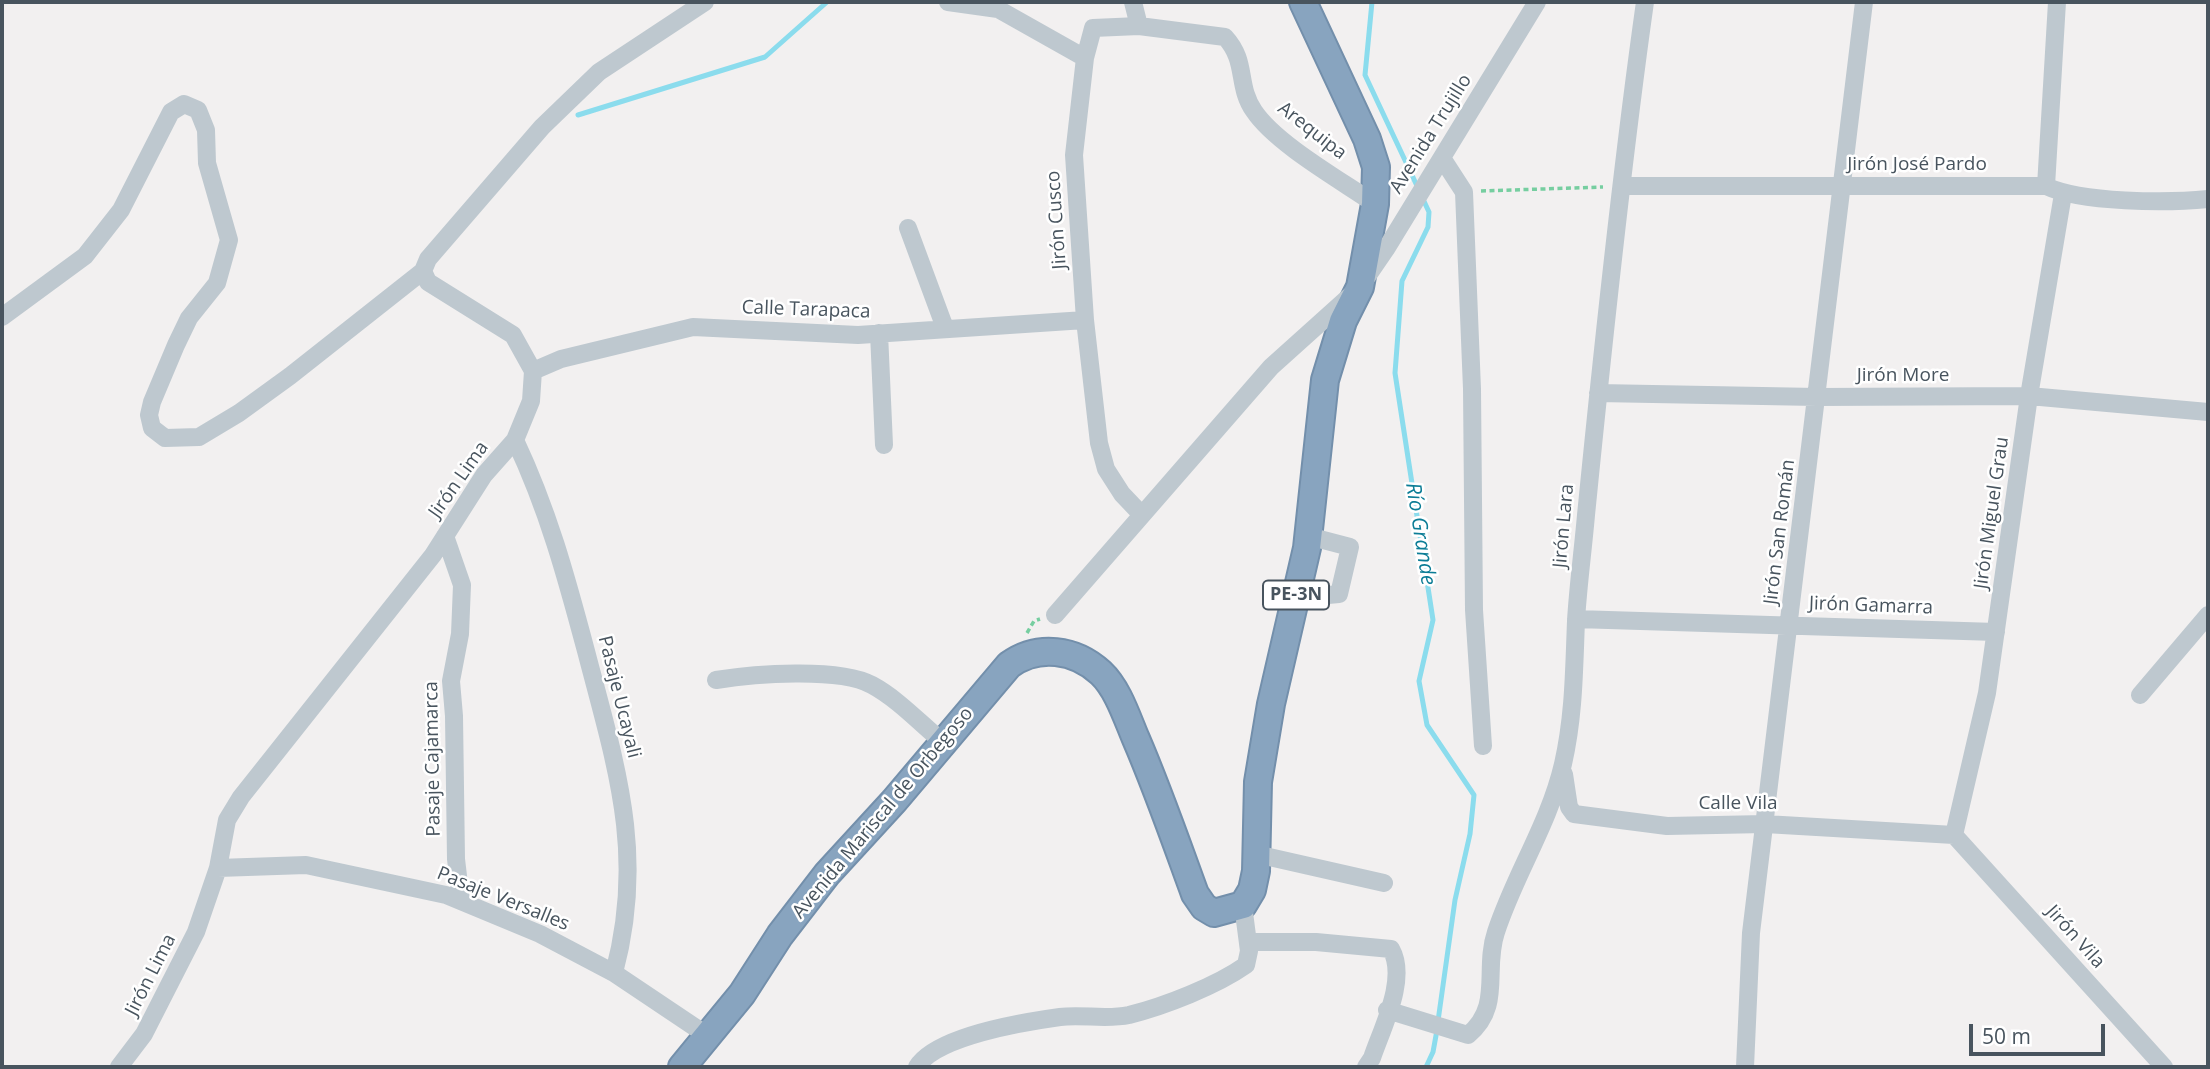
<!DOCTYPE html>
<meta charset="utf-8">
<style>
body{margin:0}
#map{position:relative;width:2210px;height:1069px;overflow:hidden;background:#f2f0f0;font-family:"Open Sans",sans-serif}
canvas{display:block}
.frame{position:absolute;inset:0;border:4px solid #48545e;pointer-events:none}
.scale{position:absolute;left:1969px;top:1024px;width:136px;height:32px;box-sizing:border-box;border:4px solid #48545e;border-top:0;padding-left:9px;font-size:21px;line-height:24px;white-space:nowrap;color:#48545e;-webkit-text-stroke:5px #fff;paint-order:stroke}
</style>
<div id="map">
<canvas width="2210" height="1069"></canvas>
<div class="frame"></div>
<div class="scale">50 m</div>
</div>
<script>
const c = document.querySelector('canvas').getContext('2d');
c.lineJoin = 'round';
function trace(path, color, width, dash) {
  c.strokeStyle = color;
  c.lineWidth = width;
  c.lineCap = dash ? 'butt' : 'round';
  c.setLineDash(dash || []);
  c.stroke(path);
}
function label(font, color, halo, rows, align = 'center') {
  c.font = font + ' "Open Sans",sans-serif';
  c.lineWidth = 5;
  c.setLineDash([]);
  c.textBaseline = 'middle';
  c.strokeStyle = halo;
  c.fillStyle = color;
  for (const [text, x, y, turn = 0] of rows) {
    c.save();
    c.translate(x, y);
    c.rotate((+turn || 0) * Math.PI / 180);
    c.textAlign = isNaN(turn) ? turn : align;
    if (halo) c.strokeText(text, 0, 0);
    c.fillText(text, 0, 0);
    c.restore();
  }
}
trace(new Path2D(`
 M1372 2 1365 75 1418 188
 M578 115 765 57 827 2
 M1422 197 1429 212 1428 227 1402 281 1395 373 1433 620 1419 681 1427 725 1474 795 1470 834 1455 900 1438 1021
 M1426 1067 1433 1052 1437 1030`), '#8bdced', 5);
const highway = new Path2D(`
 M682 1067 742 994 780 935 827 874 894 801 1009 665C1038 644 1075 649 1101 673 1118 689 1127 718 1136 739 1158 790 1176 842 1195 894L1204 907 1214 913 1243 905 1252 890 1256 871 1258 782 1271 704 1307 548 1325 380 1343 321 1360 287 1375 204 1376 167 1367 139 1303 2`);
trace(highway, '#738fab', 30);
trace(new Path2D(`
 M1481 191 1603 187
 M1027 633 1034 621 1040 619`), '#76cea0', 3.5, [5, 3.5]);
trace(new Path2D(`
 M948 2 998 9 1085 58
 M1133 2 1139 26
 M1442 158 1464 192 1472 389 1474 610 1483 746
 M1623 186H2046C2081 203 2168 203 2208 199
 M2046 186 2057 2
 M908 228 945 328
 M2 317 85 256 121 210 171 112 184 104 198 110 206 130 207 163 229 240 217 283 189 318 176 345 152 402 149 415 152 428 165 438 199 437 239 413 290 376 423 271
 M879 333 884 445
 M533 371 561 359 693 327 858 335 1085 320
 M1598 393 1817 397 2029 396 2208 412
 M515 440C548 510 566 576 586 651 616 766 646 854 614 973
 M1142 515 1122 494 1106 469 1099 443 1085 320 1074 155 1085 58 1093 28 1139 26 1225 37C1248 62 1236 85 1254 111 1276 144 1342 181 1375 204
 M445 536 462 585 460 634 451 681 454 716 456 859 461 901
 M1295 598 1339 594 1350 547 1308 536
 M1055 615 1271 367 1360 287 1386 249 1537 2
 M1576 619 1996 632
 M716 680C753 674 839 667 872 685 898 699 921 724 944 743
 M2140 695 2208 615
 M1564 774 1569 807 1574 814 1667 826 1765 824 1954 835
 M1954 835 1987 693 2029 396 2063 194
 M1954 835 2164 1067
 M1256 854 1384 883
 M218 868 306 865 446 895 540 934 614 973 708 1036
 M1248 942H1316L1391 949C1408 979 1382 1028 1372 1058L1366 1067
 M1387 1010 1468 1035C1503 1006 1483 970 1496 932 1515 874 1549 824 1563 764 1574 716 1574 670 1576 621 1578 586 1583 550 1586 515 1603 344 1621 172 1645 2
 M119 1067 144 1034 196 932 218 868 227 820 241 797 433 555 484 475 515 440 531 401 533 371 513 335 428 282 423 271 428 259 542 127 599 72 705 2
 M917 1067C936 1036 1024 1022 1060 1017 1082 1014 1106 1020 1129 1015 1165 1006 1216 986 1246 965L1249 951 1243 905
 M1745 1067 1751 933 1864 2`), '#bec8cf', 18);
trace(highway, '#88a4bf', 26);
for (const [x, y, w] of [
 [1296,595,66]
]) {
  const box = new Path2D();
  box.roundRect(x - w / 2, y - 14.5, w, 29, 5);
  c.fillStyle = '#fff';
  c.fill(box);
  trace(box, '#48545e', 2);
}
label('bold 18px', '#48545e', null, [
 ["PE-3N",1296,595]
]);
label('19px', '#48545e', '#fff', [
 ["Arequipa",1312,131,38],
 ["Avenida Trujillo",1431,134,-58],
 ["Jirón José Pardo",1917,165],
 ["Jirón Cusco",1057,220,-94],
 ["Calle Tarapaca",806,310,2],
 ["Jirón More",1903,376],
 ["Jirón Lima",459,480,-55],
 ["Jirón Miguel Grau",1992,513,-82],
 ["Jirón Lara",1564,526,-85],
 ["Jirón San Román",1780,532,-83],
 ["Jirón Gamarra",1871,606,2],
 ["Pasaje Ucayali",619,697,76],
 ["Pasaje Cajamarca",433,759,-91],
 ["Calle Vila",1738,804],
 ["Avenida Mariscal de Orbegoso",883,813,-50],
 ["Pasaje Versalles",503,899,22],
 ["Jirón Vila",2075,937,48],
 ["Jirón Lima",151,975,-63]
]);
label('italic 21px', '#0c7d96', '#fff', [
 ["Río Grande",1420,534,81]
]);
</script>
